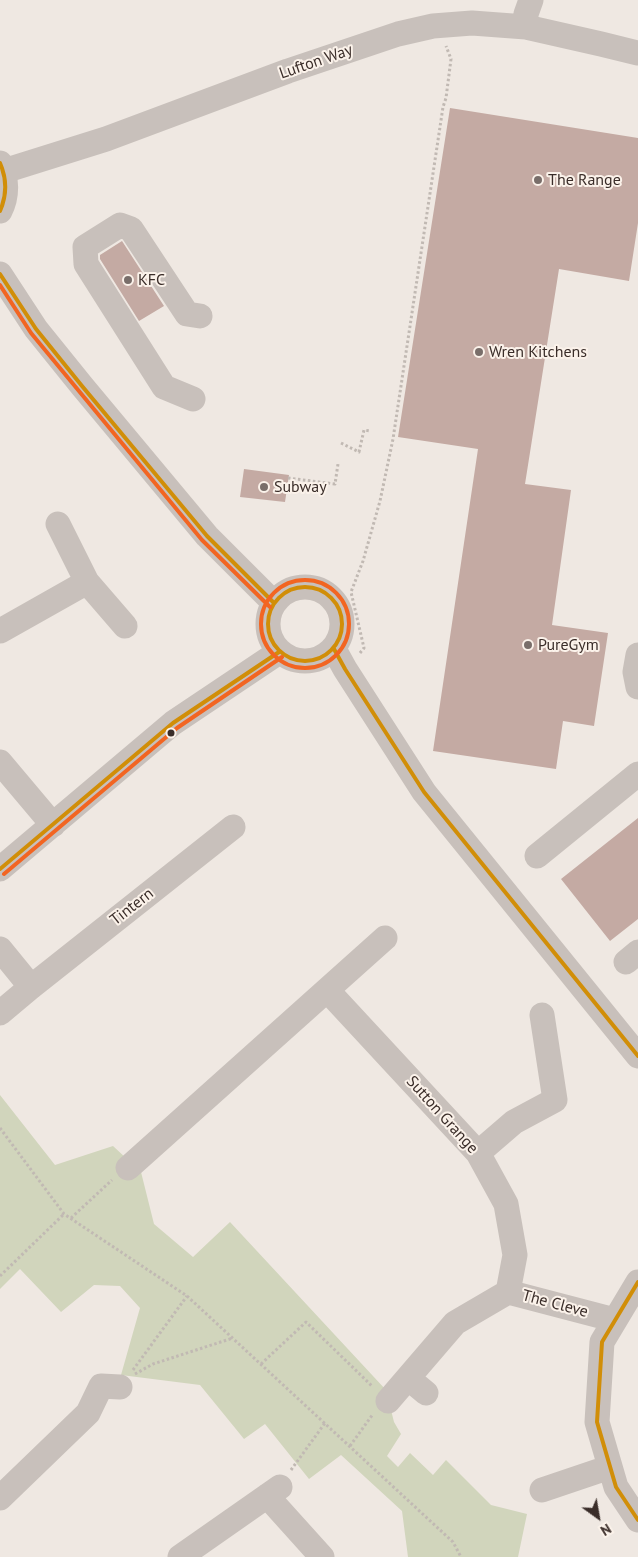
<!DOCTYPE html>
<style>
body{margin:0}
#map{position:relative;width:638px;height:1557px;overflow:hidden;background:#efe8e2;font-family:"PT Sans",sans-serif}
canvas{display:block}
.north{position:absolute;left:573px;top:1492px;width:50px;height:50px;-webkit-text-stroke:4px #fbf2ea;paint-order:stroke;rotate:148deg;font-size:14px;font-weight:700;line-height:20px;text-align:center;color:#3a2d29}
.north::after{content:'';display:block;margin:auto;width:18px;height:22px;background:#3a2d29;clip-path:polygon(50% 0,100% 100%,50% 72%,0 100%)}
</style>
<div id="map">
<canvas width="638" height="1557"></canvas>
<div class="north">N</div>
</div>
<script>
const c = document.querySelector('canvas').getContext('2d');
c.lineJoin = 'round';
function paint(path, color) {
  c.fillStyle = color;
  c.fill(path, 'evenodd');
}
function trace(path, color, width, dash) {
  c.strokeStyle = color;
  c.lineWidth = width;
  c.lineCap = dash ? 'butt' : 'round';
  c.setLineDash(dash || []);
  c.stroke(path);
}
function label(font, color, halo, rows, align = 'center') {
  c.font = font + ' "PT Sans",sans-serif';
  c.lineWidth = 4;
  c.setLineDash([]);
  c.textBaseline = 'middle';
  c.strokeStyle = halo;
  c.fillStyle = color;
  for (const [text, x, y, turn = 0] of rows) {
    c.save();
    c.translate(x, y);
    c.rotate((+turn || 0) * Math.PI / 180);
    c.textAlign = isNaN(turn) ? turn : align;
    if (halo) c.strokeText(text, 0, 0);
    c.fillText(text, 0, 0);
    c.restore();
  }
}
paint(new Path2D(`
 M0 1095 55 1165 113 1146 141 1172 154 1224 193 1257 230 1222 386 1390 394 1422 401 1434 387 1456 398 1467 410 1453 433 1475 446 1460 491 1505 527 1514 518 1557H408L402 1511 341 1455 309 1479 265 1424 244 1439 200 1385 121 1375 140 1308 120 1286 94 1285 61 1312 20 1269 0 1289Z`), '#d1d5bc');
paint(new Path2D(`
 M450 108 638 138V223L629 281 559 269 525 484 571 490 552 625 608 633 594 726 563 721 556 769 433 751 478 449 398 437Z
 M122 241 164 306 139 321 100 259V255Z
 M244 469 289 475 285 502 240 497Z
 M638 818V919L610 941 561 879Z`), '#c4aaa3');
trace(new Path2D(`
 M341 443 359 452 364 430 370 431
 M288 478 335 484 338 464
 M360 653 364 648 351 592 363 561 380 501 393 439 443 107 446 98 451 59 446 46
 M0 1128 64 1214 187 1296 453 1542 461 1557
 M71 1218 112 1180
 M0 1276 64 1214
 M261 1364 306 1322 373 1387
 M133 1370 187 1296
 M135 1374 153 1364 233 1338
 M350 1446 373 1414
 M291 1470 325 1423`), '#c1b9b3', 3, [2.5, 2.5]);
trace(new Path2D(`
 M526 27V14L531 0
 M0 163C7 178 8 196 0 211
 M4 171 106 139 288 71 398 34 433 26 472 23 526 27 601 44 638 53
 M0 274 36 329 82 386 207 536 274 603
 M193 399 164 387 86 264 85 247 120 225 131 229 187 314 200 316
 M58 524 87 582 125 626
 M268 624a37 37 0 1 1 74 0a37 37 0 1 1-74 0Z
 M0 631 87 582
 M334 649 345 669 424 792 638 1056
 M638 655 635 672 638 687
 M0 762 53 825
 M537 856 638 774
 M0 869 173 723 279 652
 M0 949 31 987
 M626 962 638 952
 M327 990 478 1153 506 1204 515 1255 508 1292
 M0 1013 31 987 233 827
 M478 1153 514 1122 555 1100 542 1015
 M128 1168 385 938
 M638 1282 602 1342 597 1422 616 1487 638 1520
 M408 1378 426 1393
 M388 1401 455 1323 508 1292 615 1320
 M542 1490 610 1467
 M267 1496 322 1557
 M0 1498 88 1413 101 1386 120 1387
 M180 1557 280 1487`), '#c8c0bb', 25);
trace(new Path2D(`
 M0 163C7 179 7 195 0 211
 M0 274 36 329 82 386 207 536 274 603
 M268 624a37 37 0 1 1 74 0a37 37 0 1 1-74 0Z
 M334 649 345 669 424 792 638 1056
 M0 869 173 723 279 652
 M638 1282 602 1342 597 1422 616 1487 638 1520`), '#d18e08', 4);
trace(new Path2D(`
 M0 285 31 333 202 540 270 607
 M261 624a44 44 0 1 1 88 0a44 44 0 1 1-88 0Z
 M4 874 177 728 282 657`), '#f26522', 4);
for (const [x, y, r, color] of [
 [538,180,5,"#796e6a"],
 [128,280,5,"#796e6a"],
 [479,352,5,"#796e6a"],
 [264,487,5,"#796e6a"],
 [528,645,5,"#796e6a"],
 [171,733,4.5,"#3a2d29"]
]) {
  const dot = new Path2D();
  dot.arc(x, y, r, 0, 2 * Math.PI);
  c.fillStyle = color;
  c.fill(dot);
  trace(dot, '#fbf2ea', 2);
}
label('16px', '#3a2d29', '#fbf2ea', [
 ["Lufton Way",316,62,-19],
 ["Tintern",132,907,-38],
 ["Sutton Grange",442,1115,48],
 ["The Cleve",555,1304,15]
]);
label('16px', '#3a2d29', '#fbf2ea', [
 ["The Range",548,180],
 ["KFC",138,280],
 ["Wren Kitchens",489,352],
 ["Subway",274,487],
 ["PureGym",538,645]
], 'left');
</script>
